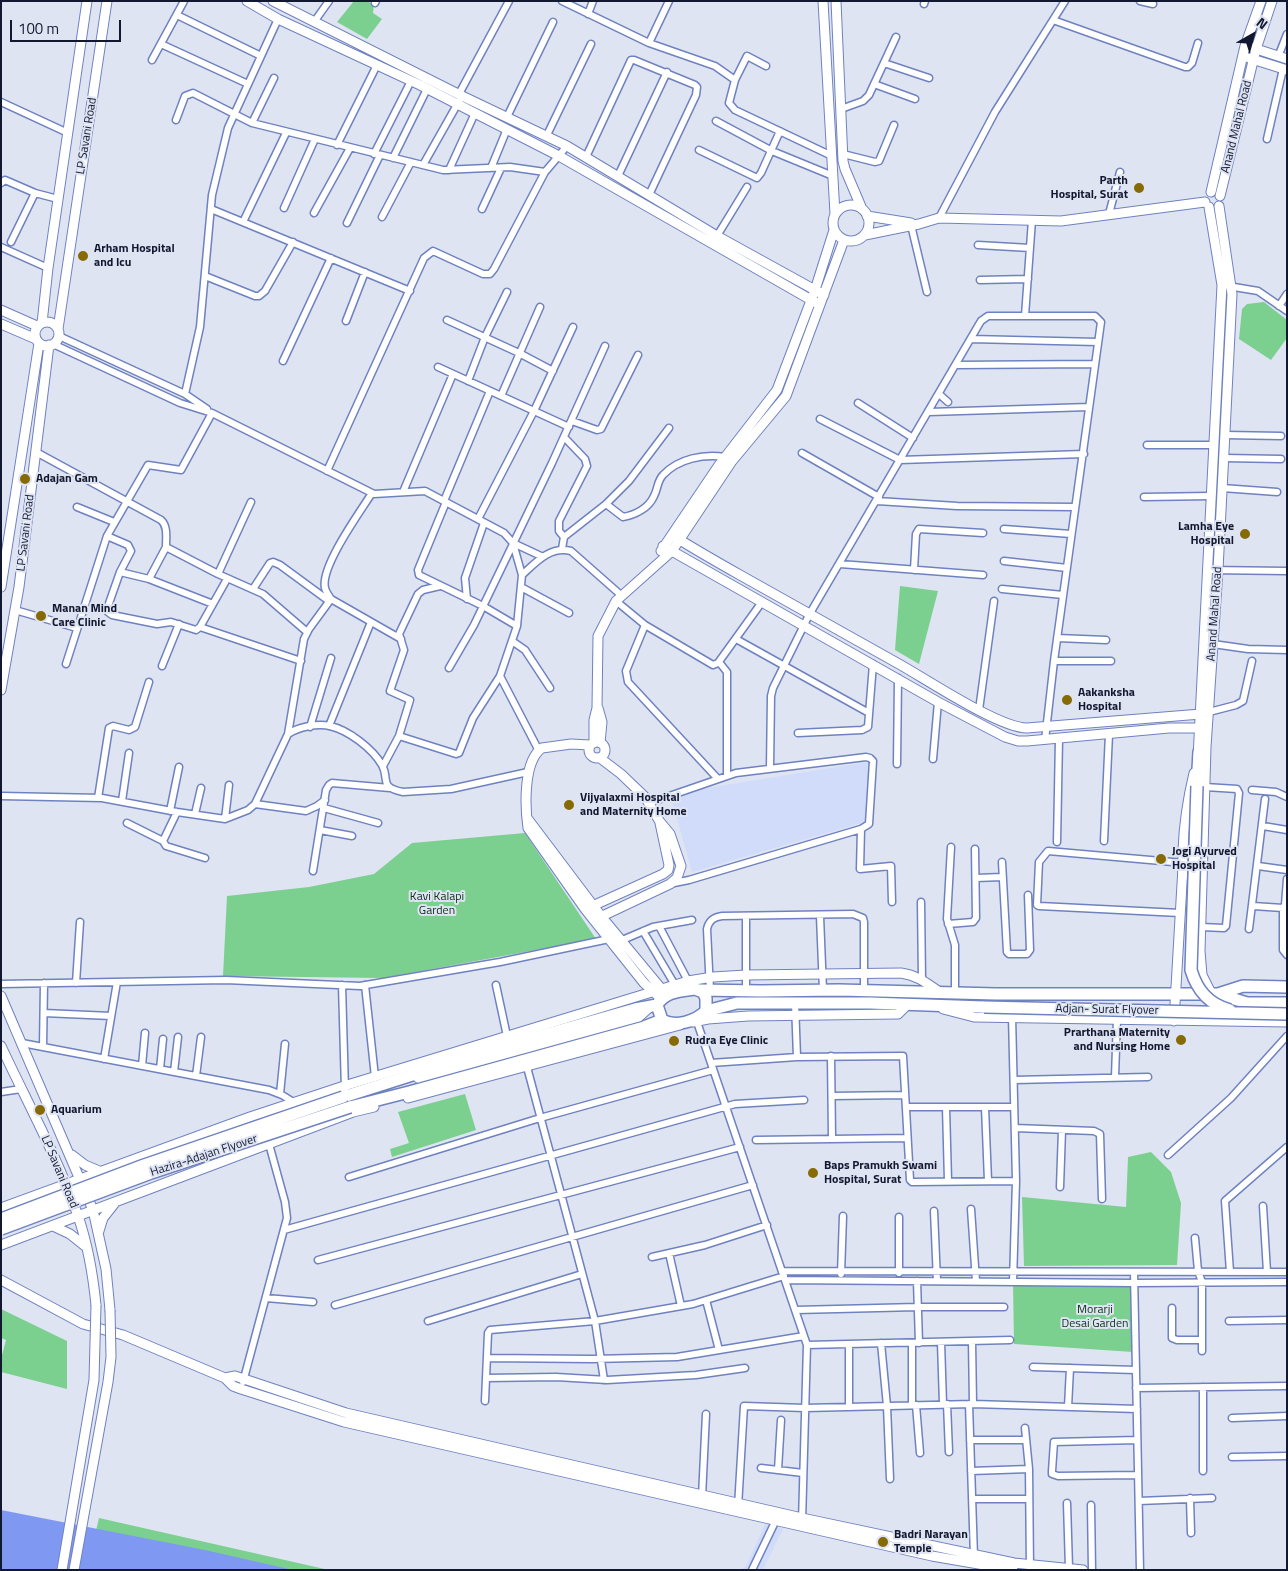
<!DOCTYPE html>
<style>
body{margin:0}
#map{position:relative;width:1288px;height:1571px;overflow:hidden;background:#dfe4f2;font-family:"Titillium Web",sans-serif}
canvas{display:block}
.frame{position:absolute;inset:0;border:2px solid #111830;pointer-events:none}
.north{position:absolute;left:1228px;top:10px;width:50px;height:50px;-webkit-text-stroke:4px #dfe4f2;paint-order:stroke;rotate:38deg;font-size:14px;font-weight:700;line-height:20px;text-align:center;color:#111830}
.north::after{content:'';display:block;margin:auto;width:18px;height:22px;background:#111830;clip-path:polygon(50% 0,100% 100%,50% 72%,0 100%)}
.scale{position:absolute;left:10px;top:20px;width:111px;height:22px;box-sizing:border-box;border:2px solid #111830;border-top:0;padding-left:6px;font-size:15px;line-height:18px;white-space:nowrap;color:#111830;-webkit-text-stroke:4px #dfe4f2;paint-order:stroke}
</style>
<div id="map">
<canvas width="1288" height="1571"></canvas>
<div class="frame"></div>
<div class="north">N</div>
<div class="scale">100 m</div>
</div>
<script>
const c = document.querySelector('canvas').getContext('2d');
c.lineJoin = 'round';
function paint(path, color) {
  c.fillStyle = color;
  c.fill(path, 'evenodd');
}
function trace(path, color, width, dash) {
  c.strokeStyle = color;
  c.lineWidth = width;
  c.lineCap = dash ? 'butt' : 'round';
  c.setLineDash(dash || []);
  c.stroke(path);
}
function label(font, color, halo, rows, align = 'center') {
  c.font = font + ' "Titillium Web",sans-serif';
  c.lineWidth = 4;
  c.setLineDash([]);
  c.textBaseline = 'middle';
  c.strokeStyle = halo;
  c.fillStyle = color;
  for (const [text, x, y, turn = 0] of rows) {
    c.save();
    c.translate(x, y);
    c.rotate((+turn || 0) * Math.PI / 180);
    c.textAlign = isNaN(turn) ? turn : align;
    if (halo) c.strokeText(text, 0, 0);
    c.fillText(text, 0, 0);
    c.restore();
  }
}
paint(new Path2D(`
 M874 761 868 821 692 872 670 794Z
 M765 1524 783 1529 763 1570H740L746 1566Z`), '#d1dcfa');
paint(new Path2D(`
 M354 1H367L374 5 373 13 382 19 367 39 337 22Z
 M1264 302 1287 320V338L1271 360 1239 339 1242 309 1247 304Z
 M900 586 938 591 919 664 895 650Z
 M525 833 596 939 383 978 223 976 227 896 309 887 374 874 412 843Z
 M465 1094 476 1130 392 1157 390 1149 409 1143 398 1112Z
 M1151 1152 1171 1172 1181 1203 1177 1265 1024 1266 1022 1197 1126 1207 1128 1157Z
 M1013 1284 1132 1285 1133 1352 1014 1344Z
 M1 1309 67 1341V1389L1 1372V1359L6 1340 1 1338Z
 M99 1518 329 1570H245L95 1535Z`), '#7bd08f');
paint(new Path2D(`
 M1 1510 205 1550 293 1570H1Z`), '#7f99f3');
const street = new Path2D(`
 M562 1 649 43 715 66 735 80 729 103 735 110 832 156
 M1140 1 1153 4
 M375 3 376 1
 M924 4 925 1
 M588 14 593 1
 M177 15 261 56
 M1053 20 1185 67H1188L1192 63 1198 43
 M314 22 329 1
 M649 43 669 1
 M161 44 248 84
 M1278 57 1287 34
 M152 60 184 1
 M884 63 929 78
 M735 80 747 56 766 66
 M874 84 915 99
 M459 94 509 1
 M1 102 68 133
 M841 109 863 101 869 95 896 37
 M507 117 553 22
 M176 120 185 96 193 93 252 123 443 170 510 167 545 172
 M716 121 772 151 833 176
 M252 123 274 78
 M547 135 591 44
 M1267 139 1283 69
 M337 145 377 65
 M699 150 757 178 761 173 780 131
 M374 154 411 81
 M843 154 875 162 879 161 894 125
 M586 157 631 60H634L695 85 697 87 696 95 649 195
 M393 158 427 89
 M423 165 462 96
 M491 168 507 129
 M449 170 475 113
 M618 176 667 72
 M1 183 5 180 35 193 58 199
 M284 208 315 139
 M211 209 410 291
 M482 209 501 168
 M314 213 350 148
 M1109 214 1120 172
 M382 217 411 162
 M939 218 995 112 1065 1
 M243 222 286 133
 M347 223 380 155
 M911 225 927 292
 M717 236 747 187
 M11 242 35 193
 M978 245 1030 248
 M1 247 48 268
 M205 276 255 296H259L265 291 293 242
 M980 280 1028 279
 M1228 286 1258 291 1287 311
 M1279 306 1287 294
 M1025 316 1032 220
 M447 320 519 353 553 371
 M346 321 365 272
 M59 336 185 394 207 409
 M971 339 1098 342
 M53 344 180 403 212 413 374 494 425 491 504 533 513 543 522 575 517 626 500 676 473 718 459 753 456 754 399 736
 M283 361 331 258
 M956 365 1095 364
 M438 367 569 427
 M468 381 485 337 507 292
 M185 394 200 327 212 195 228 128 278 19
 M939 394 948 402
 M501 396 540 307
 M858 403 913 438
 M929 412 1089 407
 M820 419 900 460 1084 454
 M572 421 597 430 601 429 638 355
 M1225 435 1281 436
 M1147 445H1214
 M36 452 161 520C168 526 166 538 166 547
 M802 453 879 497
 M1224 458 1281 459
 M327 471 424 258 433 251 483 274H490L494 269 545 172 567 146
 M1222 488 1277 492
 M403 492 453 374
 M1144 497 1211 496
 M444 501 490 391
 M877 501 957 506 1075 507
 M446 502 418 570 419 575 483 606 517 626
 M606 504 623 517C635 515 649 508 654 496 658 489 657 481 663 475 679 458 704 454 725 457
 M77 507 114 522
 M478 519 534 411 573 327
 M1004 529 1071 534
 M107 536 128 545 131 551 120 572 107 609 108 612 112 615 157 624 171 622 196 630 200 627 227 579
 M564 537 606 504 629 481 669 428
 M513 543 541 556
 M562 549 564 537 559 531V521L587 466 585 459 564 437
 M1004 561 1067 568
 M840 564 983 575
 M914 570 916 534 919 529 983 533
 M1208 570 1287 571
 M120 572 149 579 213 604
 M218 574 251 502
 M522 575C536 562 550 546 571 551L622 596
 M149 579 166 547 218 574 263 594 307 632
 M521 587 569 613
 M253 589 270 563 273 562 280 565 329 601
 M1002 589 1063 595
 M331 599 401 639
 M467 599 465 578 484 523
 M616 601 645 625 713 665 718 663 762 602
 M15 610 77 628
 M645 625 626 671 628 682 718 779
 M200 627 301 661
 M1057 638 1106 640
 M736 639 869 713
 M512 641 525 650 550 688
 M1213 644 1248 649 1287 650
 M1054 661H1111
 M719 662 727 672V775
 M66 664 107 536 148 465 181 470 212 413
 M162 666 179 624
 M449 668 474 625 552 463 605 346
 M500 676 539 751
 M979 710 994 601
 M1209 712 1236 705 1243 701 1252 661
 M329 726 371 622
 M310 727 331 658
 M798 733 862 730 868 727 873 664
 M288 734 304 639 309 629 331 599C329 596 326 592 325 588 320 567 360 512 372 493
 M933 759 938 702
 M897 764 898 678
 M383 766 399 736 410 700 390 691 404 650 399 634 418 594 423 590 440 586
 M770 768 771 696 773 688 809 615 978 326 981 321 988 316H1095L1101 322 1054 661 1045 740
 M1252 790 1276 792 1287 797
 M1 796 102 798 177 812 225 819 248 810 255 804 288 734C298 727 318 723 330 726 348 730 372 748 382 765 390 779 378 787 403 792L451 789 528 772
 M98 798 109 728 113 726 129 730 135 727 149 682
 M122 801 129 753
 M649 803 736 773 866 757 870 758 873 761 869 824 861 829 689 880 674 883
 M255 804 306 811 317 806 325 800
 M324 808 378 823
 M170 811 179 767
 M195 814 201 788
 M225 819 229 785
 M127 823 163 841 177 812
 M1263 826 1287 830
 M861 829 860 869 891 866 892 902
 M320 830 352 836
 M163 841 166 846 205 858
 M1104 841 1109 734
 M1057 842 1059 739
 M951 847 947 919 955 945V994
 M1002 862 1007 952 1009 954H1027L1030 950 1028 895
 M1258 866 1287 870
 M313 871 326 790 329 785 332 783 390 788
 M976 878 1002 877
 M921 902 922 980
 M1253 906 1283 908 1285 905 1287 879
 M1283 908V950L1287 955
 M1180 913 1039 906 1037 905 1039 862 1048 851 1184 863
 M820 916 823 990
 M948 924 973 922 976 918 975 849
 M659 926 688 981
 M1201 927 1224 928 1226 926 1239 793 1237 789 1205 787
 M1249 929 1265 799
 M643 931 675 985
 M620 941 653 927 692 920
 M76 983 80 922
 M1 984 226 980 360 986 500 962 609 939
 M342 985 345 1090
 M365 985 375 1077
 M496 985 507 1036
 M710 990 707 929C709 920 714 917 722 916L853 914 863 918 864 922V991
 M746 991V916
 M795 1003 797 1057
 M44 1013 111 1016
 M1012 1016 1016 1181 1013 1282
 M696 1019 807 1345 802 1522
 M22 1043 269 1090 282 1095 295 1103
 M43 1047 44 983
 M831 1056 832 1138
 M104 1059 117 982
 M711 1063 797 1057 903 1056 910 1180 912 1182 1016 1181
 M142 1066 145 1033
 M527 1067 595 1321 604 1380
 M160 1069 163 1039
 M174 1072 178 1037
 M196 1076 201 1037
 M1115 1077 1117 1019
 M1014 1080 1148 1077
 M1 1092 21 1089
 M280 1094 285 1044
 M832 1096 905 1095
 M906 1107H1014
 M946 1107 948 1181
 M985 1107 988 1181
 M1015 1128 1094 1131 1100 1134 1102 1199
 M756 1140 907 1138
 M1168 1155 1231 1098 1287 1036
 M349 1177 540 1118 713 1070
 M1060 1187 1062 1130
 M1263 1206 1267 1272
 M971 1209 976 1281
 M934 1211 937 1281
 M284 1230 735 1104 804 1100
 M1195 1238 1198 1271 1202 1282V1351
 M669 1253 681 1306
 M652 1257 705 1245 767 1225
 M318 1260 740 1147
 M783 1271 1287 1272
 M1134 1272 1140 1570
 M1230 1272 1225 1201 1287 1147
 M899 1273V1217
 M841 1274 843 1216
 M786 1280 1134 1283 1287 1282
 M917 1281 919 1343
 M266 1298 313 1302
 M706 1300 719 1350
 M335 1305 753 1185
 M1172 1308V1338L1177 1340H1202
 M796 1310 918 1307H1004
 M428 1321 582 1274
 M1229 1321 1287 1320
 M972 1341 973 1404
 M941 1342 943 1404
 M881 1343 887 1406 890 1479
 M912 1343V1405
 M807 1345 1010 1340
 M487 1358 593 1359 677 1357 804 1336
 M1033 1367 1136 1370
 M486 1378 556 1377 607 1380 696 1375 745 1368
 M243 1382 287 1218 285 1202 269 1144
 M1136 1388 1287 1386
 M485 1401 488 1333 490 1330 595 1321 693 1304 784 1276
 M947 1404 949 1452
 M969 1404 974 1557
 M916 1405 920 1453
 M849 1407V1344
 M1068 1407 1070 1368
 M1232 1418 1287 1416
 M1025 1428 1029 1469 1030 1570
 M970 1440H1026
 M1137 1440 1054 1442 1052 1471V1474L1058 1476 1137 1475
 M1232 1457 1287 1456
 M761 1468 803 1473
 M778 1470 781 1420
 M971 1471 1029 1469
 M1203 1471V1387
 M702 1497 706 1414
 M1190 1498 1191 1533
 M972 1499H1028
 M1139 1501 1212 1498
 M1067 1503 1069 1568
 M1091 1505 1092 1570
 M738 1507 744 1406 805 1408 973 1404 1137 1409
 M752 1570 776 1520`);
const secondary = new Path2D(`
 M247 1 278 19 420 85 559 156 820 305
 M273 1 462 96 567 146 717 236 824 295
 M823 1 835 214
 M836 1 843 161 845 169 862 209
 M1250 47 1287 59
 M1249 58 1287 70
 M1211 192 1245 46 1261 1
 M1220 196 1256 49 1272 1
 M833 223a18 18 0 1 1 36 0a18 18 0 1 1-36 0Z
 M867 216 911 223
 M865 235 919 224 939 218 1061 221 1205 202
 M1 310 37 326
 M35 334a12 12 0 1 1 24 0a12 12 0 1 1-24 0Z
 M42 323 48 268 87 1
 M1 324 36 339
 M58 329 107 1
 M672 535C694 549 717 562 740 575 793 605 846 634 899 664 926 679 999 728 1027 728L1201 714
 M663 546 938 702 1005 737 1018 741H1027L1169 728H1200
 M661 551 719 465 777 390 815 290 834 230
 M1 587 39 343
 M1 690 19 587 49 345
 M598 708 602 722 600 743
 M589 750a8 8 0 1 1 16 0a8 8 0 1 1-16 0Z
 M594 743V720L597 708 598 636 616 601 672 551 732 461 786 396 844 240
 M590 745 571 744 542 748C523 761 525 807 528 828L585 909 644 983 657 995
 M1198 758 1222 285 1209 207
 M527 818 601 916 664 992
 M588 908 663 874 668 870 669 865 660 823
 M594 920 670 884 677 878 681 866 670 834 660 822 645 797 621 774 600 758
 M1 996 93 1210 106 1269 110 1310
 M943 1009 974 1017 1287 1022
 M1174 1021 1182 884C1183 872 1183 861 1183 850 1184 824 1188 798 1194 773
 M1215 1021 1211 993 1202 975 1200 951 1206 747 1218 570 1232 294 1219 206
 M693 1022 708 1019 748 1016 898 1014 908 1004
 M1 1046C27 1102 58 1158 78 1216 88 1245 93 1275 96 1305
 M418 1078 639 1017 650 1007
 M408 1098 680 1025
 M72 1155 85 1165 99 1171
 M1 1208 250 1117 344 1086 688 981 713 977 746 975 901 973C917 975 928 984 941 993
 M53 1226 70 1234 85 1246
 M99 1231 103 1218 114 1204
 M1 1245 353 1112 374 1107
 M1 1280 83 1324 123 1335 225 1378 233 1386 241 1389 344 1422 932 1556 1013 1570
 M225 1378 235 1376 346 1413 802 1518 1014 1563 1083 1570`);
const highway = new Path2D(`
 M1197 786 1199 752
 M695 989 703 992 706 998V1011C696 1021 675 1028 662 1020L657 1005C665 991 681 991 695 989Z
 M699 990 761 991 839 990 996 994H1218L1243 986 1287 987
 M1218 994 1247 1003H1287
 M706 1011 737 1003H870L984 1007
 M343 1097 491 1050 635 1009 657 1005
 M350 1107 409 1092 644 1027 662 1020`);
trace(street, '#6f82c0', 9);
trace(secondary, '#6f82c0', 11);
trace(highway, '#6f82c0', 14);
trace(street, '#fff', 6);
trace(secondary, '#fff', 9);
trace(highway, '#fff', 11);
const secondaryBridge = new Path2D(`
 M62 1570 94 1380 96 1305
 M74 1570 108 1382 111 1357 110 1310`);
const highwayBridge = new Path2D(`
 M1197 786 1191 970C1197 990 1208 1004 1230 1010
 M984 1007 1287 1014
 M1 1219 144 1165 343 1097
 M1 1229 151 1173 350 1107`);
trace(secondaryBridge, '#6f82c0', 11, []);
trace(highwayBridge, '#6f82c0', 14, []);
trace(secondaryBridge, '#fff', 9);
trace(highwayBridge, '#fff', 11);
for (const [x, y, r, color] of [
 [1139,188,6,"#856a05"],
 [83,256,6,"#856a05"],
 [25,479,6,"#856a05"],
 [1245,534,6,"#856a05"],
 [41,616,6,"#856a05"],
 [1067,700,6,"#856a05"],
 [569,805,6,"#856a05"],
 [1161,859,6,"#856a05"],
 [1181,1040,6,"#856a05"],
 [674,1041,6,"#856a05"],
 [40,1110,6,"#856a05"],
 [813,1173,6,"#856a05"],
 [883,1542,6,"#856a05"]
]) {
  const dot = new Path2D();
  dot.arc(x, y, r, 0, 2 * Math.PI);
  c.fillStyle = color;
  c.fill(dot);
  trace(dot, '#dfe4f2', 2);
}
label('12px', '#111830', '#dfe4f2', [
 ["Anand Mahal Road",1237,127,-76],
 ["LP Savani Road",87,136,-81],
 ["LP Savani Road",26,533,-83],
 ["Anand Mahal Road",1215,614,-86],
 ["Adjan- Surat Flyover",1107,1010,1],
 ["Hazira-Adajan Flyover",204,1156,-18],
 ["LP Savani Road",59,1172,67]
]);
label('bold 12px', '#111830', '#dfe4f2', [
 ["Parth",1128,181,"right"],
 ["Hospital, Surat",1128,195,"right"],
 ["Arham Hospital",94,249],
 ["and Icu",94,263],
 ["Adajan Gam",36,479],
 ["Lamha Eye",1234,527,"right"],
 ["Hospital",1234,541,"right"],
 ["Manan Mind",52,609],
 ["Care Clinic",52,623],
 ["Aakanksha",1078,693],
 ["Hospital",1078,707],
 ["Vijyalaxmi Hospital",580,798],
 ["and Maternity Home",580,812],
 ["Jogi Ayurved",1172,852],
 ["Hospital",1172,866],
 ["Prarthana Maternity",1170,1033,"right"],
 ["and Nursing Home",1170,1047,"right"],
 ["Rudra Eye Clinic",685,1041],
 ["Aquarium",51,1110],
 ["Baps Pramukh Swami",824,1166],
 ["Hospital, Surat",824,1180],
 ["Badri Narayan",894,1535],
 ["Temple",894,1549]
], 'left');
label('12px', '#0a3217', '#dfe4f2', [
 ["Kavi Kalapi",437,897],
 ["Garden",437,911],
 ["Morarji",1095,1310],
 ["Desai Garden",1095,1324]
]);
</script>
